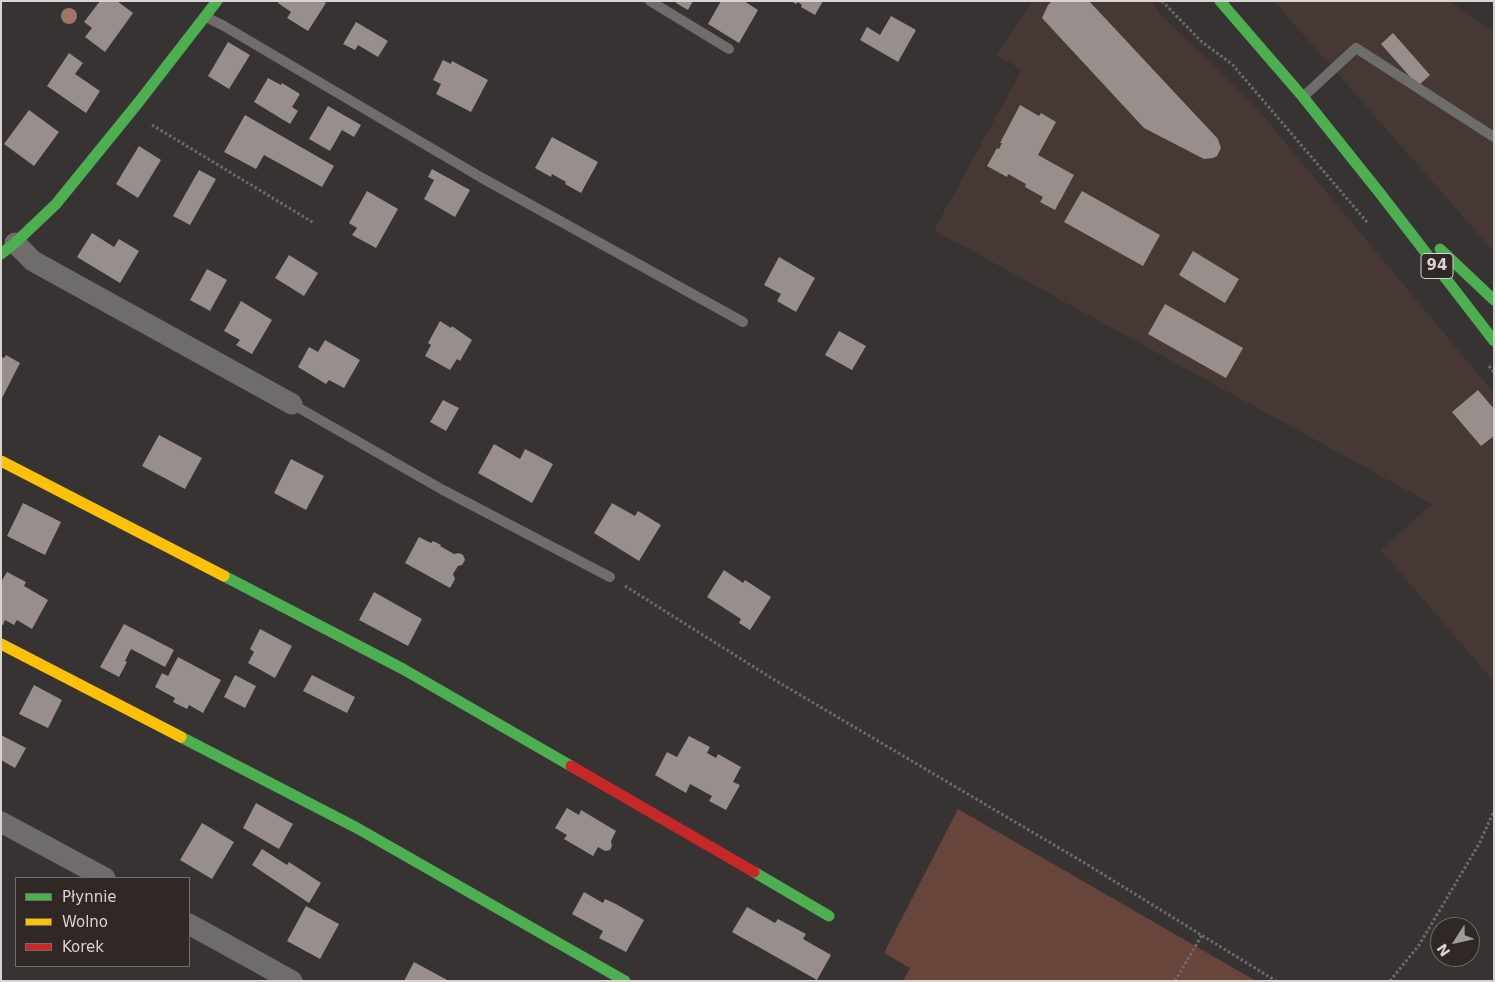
<!DOCTYPE html>
<meta charset="utf-8">
<style>
body{margin:0}
#map{position:relative;width:1495px;height:982px;overflow:hidden;background:#373332;font-family:"DejaVu Sans",sans-serif}
canvas{display:block}
.frame{position:absolute;inset:0;border:2px solid #d9d4d2;pointer-events:none}
.legend{position:absolute;left:15px;top:877px;width:175px;height:90px;box-sizing:border-box;background:#2f2825;border:1px solid #736d6a;margin:0;padding:6px 9px;list-style:none;font-size:15px;color:#d9d4d2}
.legend li{display:flex;align-items:center;gap:10px;height:25px}
.legend b{width:25px;border:1px solid #736d6a}
.north{position:absolute;left:1430px;top:917px;width:50px;height:50px;box-sizing:border-box;background:#2f2825;border:1px solid #736d6a;border-radius:50%;rotate:235deg;font-size:14px;font-weight:700;line-height:20px;text-align:center;color:#d9d4d2}
.north::after{content:'';display:block;margin:auto;width:18px;height:22px;background:#a09c9a;clip-path:polygon(50% 0,100% 100%,50% 72%,0 100%)}
</style>
<div id="map">
<canvas width="1495" height="982"></canvas>
<div class="frame"></div>
<ul class="legend">
<li><b style="height:6px;background:#4caf50"></b>Płynnie</li>
<li><b style="height:6px;background:#ffc107"></b>Wolno</li>
<li><b style="height:6px;background:#c62828"></b>Korek</li>
</ul>
<div class="north">N</div>
</div>
<script>
const c = document.querySelector('canvas').getContext('2d');
c.lineJoin = 'round';
function paint(path, color) {
  c.fillStyle = color;
  c.fill(path, 'evenodd');
}
function trace(path, color, width, dash) {
  c.strokeStyle = color;
  c.lineWidth = width;
  c.lineCap = dash ? 'butt' : 'round';
  c.setLineDash(dash || []);
  c.stroke(path);
}
function label(font, color, halo, rows, align = 'center') {
  c.font = font + ' "DejaVu Sans",sans-serif';
  c.lineWidth = 5;
  c.setLineDash([]);
  c.textBaseline = 'middle';
  c.strokeStyle = halo;
  c.fillStyle = color;
  for (const [text, x, y, turn = 0] of rows) {
    c.save();
    c.translate(x, y);
    c.rotate((+turn || 0) * Math.PI / 180);
    c.textAlign = isNaN(turn) ? turn : align;
    if (halo) c.strokeText(text, 0, 0);
    c.fillText(text, 0, 0);
    c.restore();
  }
}
paint(new Path2D(`
 M1033 1H1151L1162 16 1254 105 1494 393V682L1381 550 1432 504 934 230 1022 70 997 55Z
 M1274 1H1450L1494 32V252Z`), '#463935');
paint(new Path2D(`
 M958 809 1256 981H903L910 968 884 953Z`), '#67453b');
paint(new Path2D(`
 M100 1H117L133 13 105 52 85 37 92 28 84 22Z
 M279 1H322L326 3 308 31 287 18 291 12 278 3Z
 M677 1H693L688 10 676 3Z
 M721 1H744L758 10 739 43 708 24Z
 M791 1H823L815 15 801 7 802 5 798 2 796 4Z
 M1052 1H1089L1218 139 1221 148 1217 156 1213 158 1204 159 1144 128 1042 18 1048 5Z
 M891 16 916 30 898 62 860 40 867 27 880 35Z
 M356 22 388 41 378 57 358 45 355 50 343 44Z
 M1393 33 1430 75 1418 86 1381 44Z
 M228 42 250 55 229 89 208 76Z
 M69 53 83 63 75 74 100 91 86 113 47 86Z
 M443 60 451 64 452 61 488 80 471 112 436 94 441 84 433 80Z
 M268 78 281 85 282 83 300 94 292 107 298 111 290 124 254 102Z
 M1020 105 1039 116 1041 113 1056 122 1038 155 1074 175 1055 210 1040 202 1043 197 1025 187 1026 184 1008 174 1007 177 987 166 997 148 999 149 1002 143H1000Z
 M328 106 361 125 354 137 342 130 330 151 309 139Z
 M29 110 59 132 34 166 4 144Z
 M245 115 334 166 322 187 264 155 256 169 224 152Z
 M552 137 598 162 581 193 565 184 566 182 552 174 551 177 535 168Z
 M139 146 161 160 138 198 116 184Z
 M432 169 470 190 455 217 424 199 434 180 428 177Z
 M199 170 216 179 190 225 173 216Z
 M367 191 398 209 376 248 352 235 357 228 349 223Z
 M1082 191 1160 235 1143 266 1064 222Z
 M92 233 114 247 119 239 139 251 120 283 77 257Z
 M1193 251 1239 279 1225 303 1179 275Z
 M289 255 318 273 304 296 275 278Z
 M779 257 815 278 796 312 777 301 781 294 764 285Z
 M207 269 227 280 210 311 190 300Z
 M241 301 272 320 252 354 236 345 240 340 224 331Z
 M1165 304 1243 348 1226 378 1148 334Z
 M440 321 451 328 452 326 472 340 460 361 457 359 450 370 425 356 431 345 428 343Z
 M839 331 866 346 852 370 825 355Z
 M325 340 360 360 344 388 329 380 326 384 298 367 309 347 318 352Z
 M6 355 20 363 1 400V357L4 358Z
 M1478 390 1494 409V436L1481 446 1452 412Z
 M443 400 459 408 446 431 430 422Z
 M159 435 202 458 185 489 142 466Z
 M494 444 520 459 525 449 553 464 532 503 478 473Z
 M291 459 324 476 306 510 274 493Z
 M23 503 61 522 45 555 7 536Z
 M612 503 635 516 638 511 661 525 639 561 594 533Z
 M419 537 431 543 433 541 441 545 440 546 454 554 459 553 463 555 465 560 462 565 458 566 453 574 455 579 450 588 405 563Z
 M724 570 743 583 745 580 771 597 750 630 739 623 741 619 707 597Z
 M7 572 26 582 24 586 48 600 32 629 17 620 14 625 5 620 3 625 1 624V582Z
 M374 592 422 619 408 646 359 620Z
 M124 624 174 650 165 667 131 649 125 661 127 662 119 677 100 667Z
 M260 629 292 646 275 678 248 663 254 652 250 649Z
 M178 657 221 680 203 713 189 705 187 709 173 702 175 698 155 687 162 673 168 676Z
 M235 675 256 686 245 708 224 697Z
 M312 675 355 697 347 713 303 691Z
 M34 685 62 700 48 728 19 714Z
 M1 735 26 748 15 768 1 760Z
 M689 736 710 747 707 753 716 758 718 754 741 767 733 782 740 785 726 810 709 801 712 796 690 784 686 793 655 775 667 752 677 757Z
 M256 803 293 824 279 849 243 828Z
 M567 808 579 815 581 810 616 831 611 841 612 846 610 850 605 851 598 847 593 856 564 839 567 835 555 828Z
 M202 823 234 842 212 879 180 860Z
 M262 849 287 865 289 862 321 883 309 903 252 865Z
 M584 892 603 903 605 899 616 904 644 920 626 952 599 938 603 931 572 914Z
 M306 906 339 924 320 959 287 941Z
 M747 907 775 923 778 919 806 934 803 939 831 955 817 980 732 932Z
 M414 962 449 981H404Z`), '#988e8b');
trace(new Path2D(`
 M1162 1 1202 42 1232 64 1367 222
 M152 125 314 223
 M1489 366 1494 372
 M625 586 773 679 1088 865 1276 981
 M1175 981 1202 935
 M1390 981 1419 945 1479 844 1494 811`), '#6d6b6b', 3, [2.5, 2.5]);
trace(new Path2D(`
 M650 1 729 49
 M206 17 224 26 482 178 743 322
 M1303 97 1356 48 1494 137
 M292 404 443 490 610 577`), '#6e6d6c', 10);
trace(new Path2D(`
 M15 243 33 261 292 404
 M1 822 105 878
 M189 924 292 981`), '#6e6d6c', 21);
trace(new Path2D(`
 M1220 1 1303 97 1379 192 1494 341
 M1440 249 1494 300
 M1 254 15 243 56 204 138 103 217 1
 M224 576 403 669 571 766
 M181 737 357 828 625 981
 M754 872 829 916`), '#4caf50', 11);
trace(new Path2D(`
 M1 461 224 576
 M1 644 181 737`), '#ffc107', 11);
trace(new Path2D(`
 M571 766 754 872`), '#c62828', 11);
c.fillStyle = '#a07467';
for (const [x, y] of [
 [69,16]
]) {
  c.beginPath();
  c.arc(x, y, 8, 0, 2 * Math.PI);
  c.fill();
}
for (const [x, y, w] of [
 [1437,266,32]
]) {
  const box = new Path2D();
  box.roundRect(x - w / 2, y - 12.5, w, 25, 4);
  c.fillStyle = '#2f2825';
  c.fill(box);
  trace(box, '#d9d4d2', 1);
}
label('bold 15px', '#d9d4d2', null, [
 ["94",1437,266]
]);
</script>
